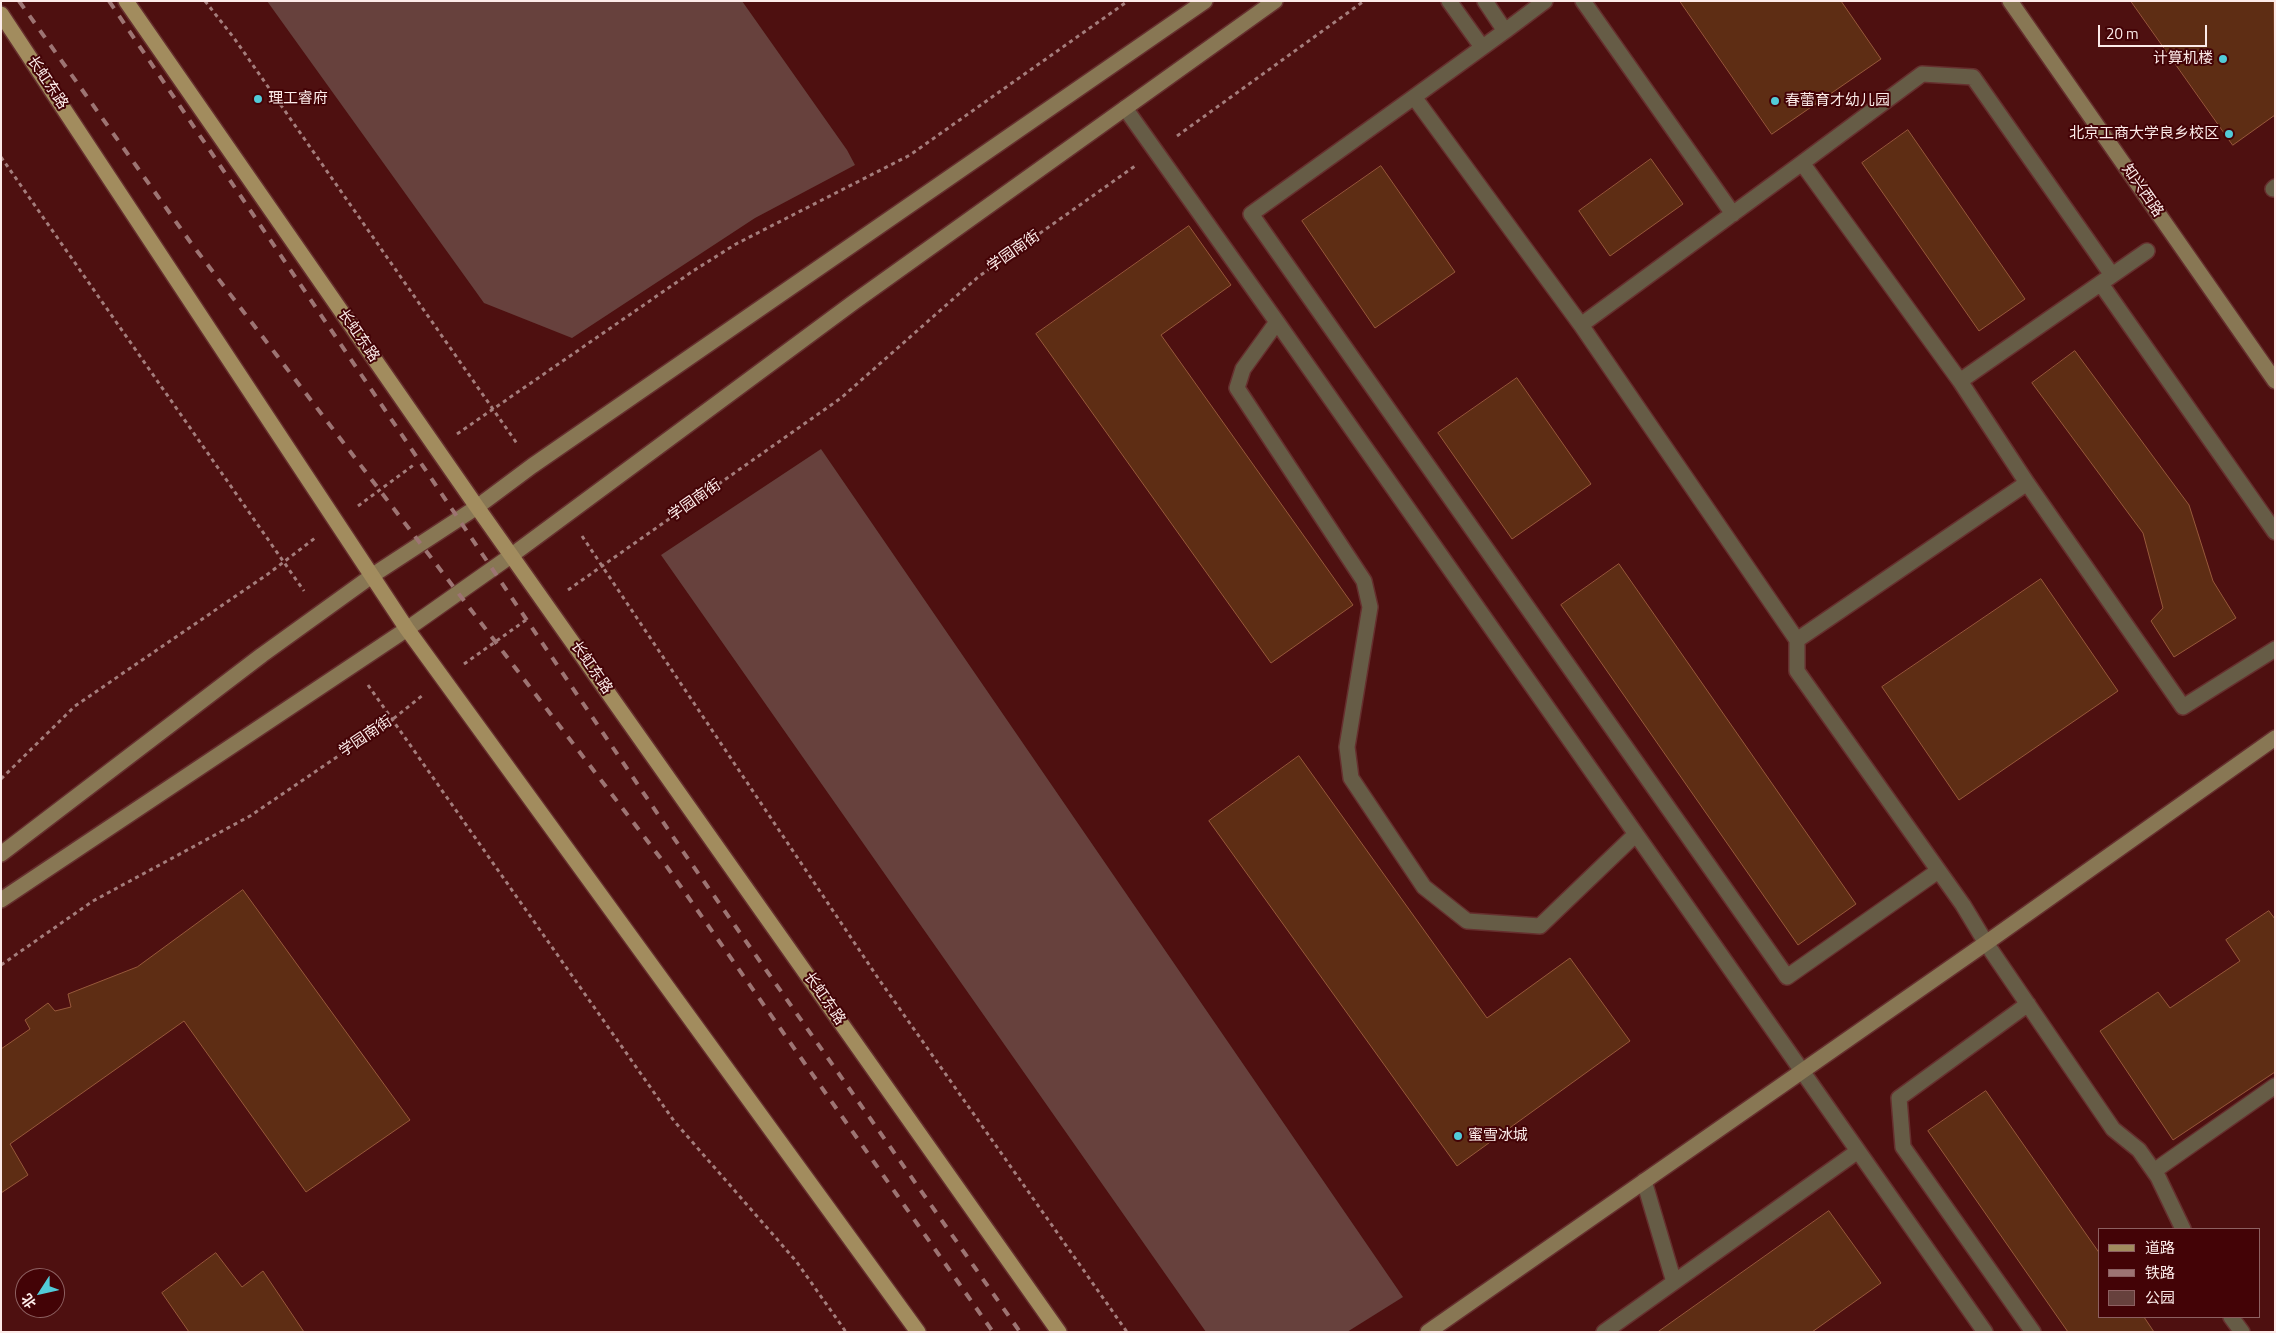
<!DOCTYPE html>
<meta charset="utf-8">
<style>
body{margin:0}
#map{position:relative;width:2276px;height:1333px;overflow:hidden;background:#4e1010;font-family:"Titillium Web","Noto Sans SC",sans-serif}
canvas{display:block}
.frame{position:absolute;inset:0;border:2px solid #fcebe9;pointer-events:none}
.legend{position:absolute;left:2098px;top:1228px;width:162px;height:90px;box-sizing:border-box;background:#430306;border:1px solid #8d6061;margin:0;padding:6px 9px;list-style:none;font-size:15px;color:#fcebe9}
.legend li{display:flex;align-items:center;gap:10px;height:25px}
.legend b{width:25px;border:1px solid #8d6061}
.north{position:absolute;left:15px;top:1268px;width:50px;height:50px;box-sizing:border-box;background:#430306;border:1px solid #8d6061;border-radius:50%;rotate:235deg;font-size:14px;font-weight:700;line-height:20px;text-align:center;color:#fcebe9}
.north::after{content:'';display:block;margin:auto;width:18px;height:22px;background:#52cbd8;clip-path:polygon(50% 0,100% 100%,50% 72%,0 100%)}
.scale{position:absolute;left:2098px;top:25px;width:109px;height:22px;box-sizing:border-box;border:2px solid #fcebe9;border-top:0;padding-left:6px;font-size:15px;line-height:18px;white-space:nowrap;color:#fcebe9;-webkit-text-stroke:4px #430306;paint-order:stroke}
</style>
<div id="map">
<canvas width="2276" height="1333"></canvas>
<div class="frame"></div>
<ul class="legend">
<li><b style="height:6px;background:#a28c5e"></b>道路</li>
<li><b style="height:6px;background:#9d7473"></b>铁路</li>
<li><b style="height:14px;background:#67413d"></b>公园</li>
</ul>
<div class="north">北</div>
<div class="scale">20 m</div>
</div>
<script>
const c = document.querySelector('canvas').getContext('2d');
c.lineJoin = 'round';
function paint(path, color) {
  c.fillStyle = color;
  c.fill(path, 'evenodd');
}
function trace(path, color, width, dash) {
  c.strokeStyle = color;
  c.lineWidth = width;
  c.lineCap = dash ? 'butt' : 'round';
  c.setLineDash(dash || []);
  c.stroke(path);
}
function label(font, color, halo, rows, align = 'center') {
  c.font = font + ' "Titillium Web","Noto Sans SC",sans-serif';
  c.lineWidth = 4;
  c.setLineDash([]);
  c.textBaseline = 'middle';
  c.strokeStyle = halo;
  c.fillStyle = color;
  for (const [text, x, y, turn = 0] of rows) {
    c.save();
    c.translate(x, y);
    c.rotate((+turn || 0) * Math.PI / 180);
    c.textAlign = isNaN(turn) ? turn : align;
    if (halo) c.strokeText(text, 0, 0);
    c.fillText(text, 0, 0);
    c.restore();
  }
}
paint(new Path2D(`
 M267 1H742L847 150 855 165 755 218 572 338 484 303Z
 M821 449 1403 1297 1347 1332H1206L661 555Z`), '#67413d');
const building = new Path2D(`
 M1680 1H1841L1881 59 1772 134Z
 M2131 1H2274L2275 115 2233 145Z
 M1908 130 2025 299 1979 331 1862 163Z
 M1651 159 1683 204 1610 256 1579 211Z
 M1381 166 1455 272 1375 328 1302 221Z
 M1189 226 1231 285 1161 335 1353 605 1271 663 1036 334Z
 M2075 351 2189 505 2213 581 2236 618 2174 657 2151 621 2163 608 2143 533 2032 383Z
 M1517 378 1591 484 1512 539 1438 433Z
 M1619 564 1856 904 1798 945 1561 605Z
 M2041 579 2118 691 1959 800 1882 687Z
 M1299 756 1487 1018 1570 958 1630 1041 1457 1166 1209 821Z
 M243 890 410 1120 306 1192 184 1021 10 1144 28 1175 1 1193V1049L30 1029 25 1020 48 1003 55 1011 71 1007 68 994 137 967Z
 M2269 911 2275 919V1072L2173 1140 2100 1031 2158 992 2170 1008 2240 961 2226 940Z
 M1986 1091 2100 1254V1317H2144L2154 1332H2068L1928 1131Z
 M1829 1211 1881 1283 1812 1332H1658Z
 M216 1253 242 1287 263 1271 304 1332H189L162 1293Z`);
paint(building, '#5e2d14');
trace(building, '#97593b', 1);
const street = new Path2D(`
 M1449 1 1482 47
 M1485 1 1505 31 1545 1
 M1583 1 1733 214
 M1505 31 1414 97 1581 325
 M1414 97 1251 214 1787 977 1938 871
 M1125 108 1277 322 1985 1332
 M1802 163 1922 74 1973 77 2112 275
 M2273 189 2275 187
 M2147 251 1960 381 1802 163 1581 325 1797 640V671L1963 905 1986 943 2113 1129 2139 1150 2158 1177 2183 1229
 M2101 284 2275 532
 M1277 322 1243 369 1237 388 1364 581 1370 607 1347 747 1351 778 1424 887 1467 921 1540 926 1636 834
 M1960 381 2027 483
 M1797 640 2027 483 2183 707 2275 649
 M2028 1004 1899 1098 1903 1147 2033 1332
 M2154 1171 2275 1086
 M1644 1181 1674 1282
 M2231 1317 2242 1332
 M1604 1332 1858 1151`);
const secondary = new Path2D(`
 M2010 1 2275 381
 M1 854 262 655 373 575 477 507 532 466 1205 1
 M1 900 407 629 512 555 854 302 1275 1
 M1428 1332 1986 943 2275 738`);
const primary = new Path2D(`
 M126 1 477 507 1059 1332
 M1 14 407 629 918 1332`);
trace(street, '#662f2e', 18);
trace(secondary, '#662f2e', 18);
trace(primary, '#662f2e', 18);
trace(new Path2D(`
 M205 1 234 38 518 445
 M1177 136 1364 1
 M1 157 304 591
 M457 434 693 271 736 244 910 155 1128 1
 M358 506 415 464
 M582 536 878 978 1127 1332
 M568 590 841 398 978 277 1135 166
 M464 664 526 620
 M368 685 674 1121 796 1261 846 1332
 M1 779 75 706 268 574 315 538
 M1 965 93 901 250 816 393 719 423 695`), '#a47d7c', 3, [4, 4]);
trace(street, '#665c46', 15);
trace(secondary, '#887754', 15);
trace(primary, '#a28c5e', 15);
trace(new Path2D(`
 M19 1 191 243 665 864 993 1332
 M109 1 684 853 1020 1332`), '#9d7473', 4, [9, 9]);
for (const [x, y, r, color] of [
 [2223,59,5,"#52cbd8"],
 [258,99,5,"#52cbd8"],
 [1775,101,5,"#52cbd8"],
 [2229,134,5,"#52cbd8"],
 [1458,1136,5,"#52cbd8"]
]) {
  const dot = new Path2D();
  dot.arc(x, y, r, 0, 2 * Math.PI);
  c.fillStyle = color;
  c.fill(dot);
  trace(dot, '#430306', 2);
}
label('15px', '#fcebe9', '#430306', [
 ["计算机楼",2213,59,"right"],
 ["理工睿府",268,99],
 ["春蕾育才幼儿园",1785,101],
 ["北京工商大学良乡校区",2219,134,"right"],
 ["蜜雪冰城",1468,1136]
], 'left');
label('15px', '#fcebe9', '#430306', [
 ["长虹东路",47,83,56],
 ["知兴西路",2142,191,55],
 ["学园南街",1014,252,-35],
 ["长虹东路",358,336,55],
 ["学园南街",695,501,-35],
 ["长虹东路",591,668,55],
 ["学园南街",366,737,-34],
 ["长虹东路",824,999,55]
]);
</script>
